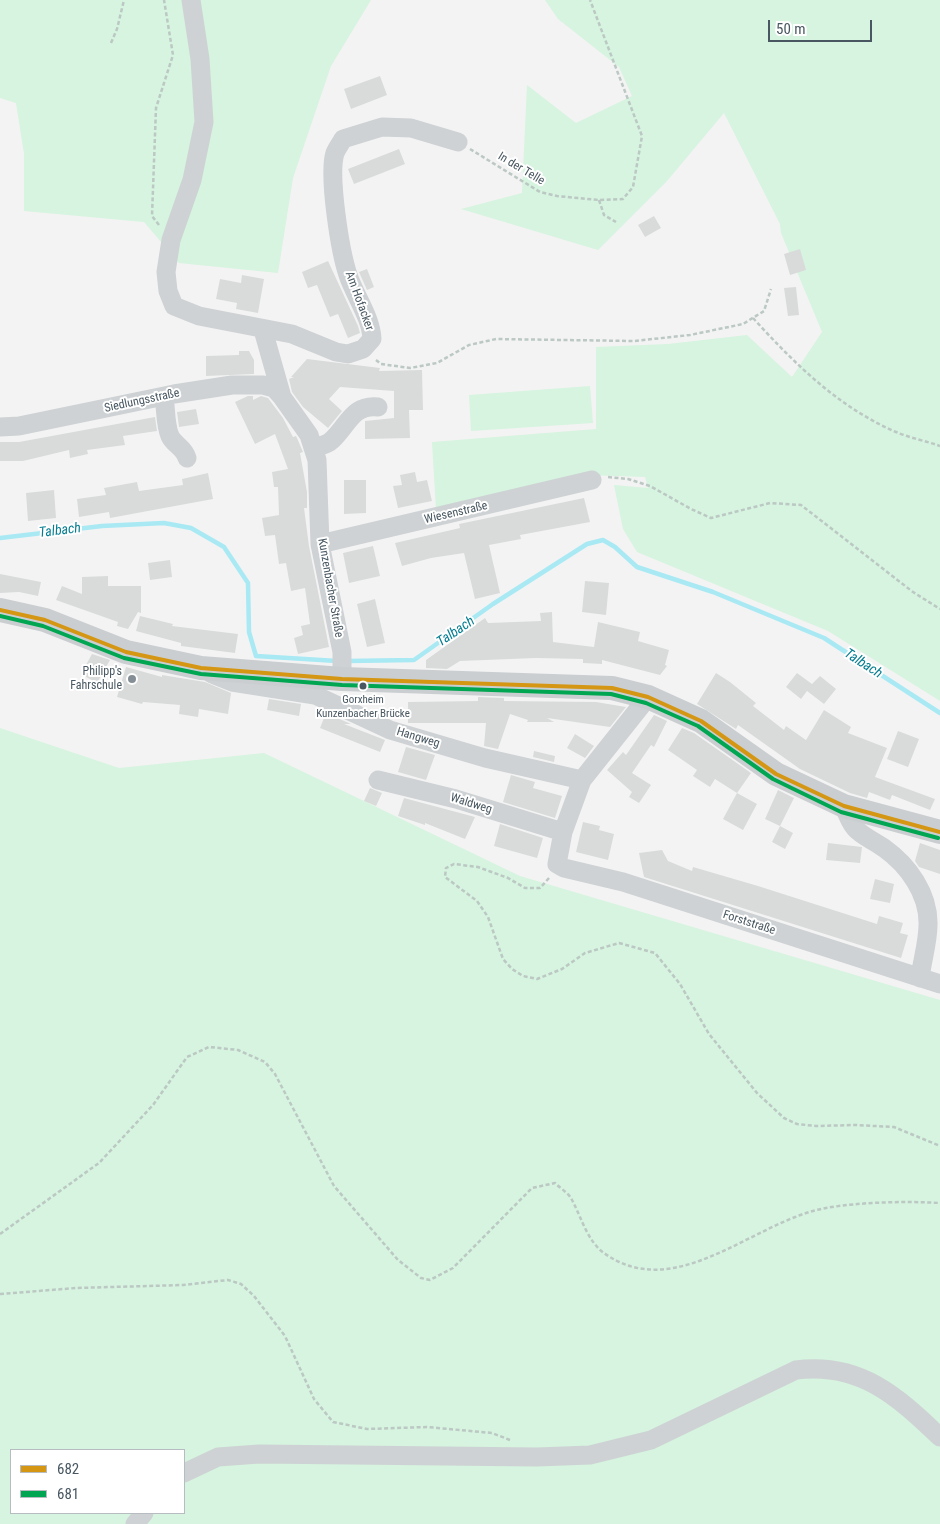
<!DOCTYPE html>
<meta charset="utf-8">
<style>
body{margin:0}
#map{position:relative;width:940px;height:1524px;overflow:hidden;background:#f3f3f3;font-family:"Roboto Condensed",sans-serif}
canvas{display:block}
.legend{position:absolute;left:10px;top:1449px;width:175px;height:65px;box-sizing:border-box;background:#fff;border:1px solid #b6bcc0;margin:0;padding:6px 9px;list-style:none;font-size:15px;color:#485761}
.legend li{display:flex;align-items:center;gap:10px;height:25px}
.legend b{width:25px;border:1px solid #b6bcc0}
.scale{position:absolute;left:768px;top:20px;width:104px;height:22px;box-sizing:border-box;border:2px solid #485761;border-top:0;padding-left:6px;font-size:15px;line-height:18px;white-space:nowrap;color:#485761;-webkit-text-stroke:4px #fff;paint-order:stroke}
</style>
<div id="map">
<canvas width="940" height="1524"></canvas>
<ul class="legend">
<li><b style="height:6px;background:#d49613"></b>682</li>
<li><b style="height:6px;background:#00a651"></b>681</li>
</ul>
<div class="scale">50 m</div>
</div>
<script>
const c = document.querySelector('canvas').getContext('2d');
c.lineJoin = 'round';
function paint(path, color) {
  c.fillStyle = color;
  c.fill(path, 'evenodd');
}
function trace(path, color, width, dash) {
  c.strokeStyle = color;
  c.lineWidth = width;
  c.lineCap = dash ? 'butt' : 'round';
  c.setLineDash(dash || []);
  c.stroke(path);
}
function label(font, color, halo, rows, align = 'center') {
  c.font = font + ' "Roboto Condensed",sans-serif';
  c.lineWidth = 4;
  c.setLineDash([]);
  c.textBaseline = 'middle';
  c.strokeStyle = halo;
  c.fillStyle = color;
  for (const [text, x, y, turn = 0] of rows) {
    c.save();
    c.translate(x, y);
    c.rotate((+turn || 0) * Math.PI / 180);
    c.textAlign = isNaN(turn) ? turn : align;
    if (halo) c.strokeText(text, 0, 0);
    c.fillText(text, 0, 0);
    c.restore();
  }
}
paint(new Path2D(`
 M0 0H371L331 66 293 178 278 273 179 263 144 222 24 211V154L16 103 0 98Z
 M545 0H940V701L828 631 637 552 623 529 614 485 648 488 645 477 586 475 436 510 432 442 596 429V347L668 344 747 335 792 377 822 332 781 233 780 224 724 113 667 181 598 250 461 209 522 193 527 85 576 123 632 96 619 67 558 19Z
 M590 386 593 423 471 431 469 395Z
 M0 728 119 768 264 753 520 876 940 1000V1524H0ZM11 1450H184V1513H11Z`), '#d6f4df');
trace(new Path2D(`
 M0 538 102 526 164 523 191 528 224 547 248 583 249 632 256 656 337 661
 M347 661 414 660 493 604 587 544 603 540 615 547 637 567 713 592 824 638 940 713`), '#a8e9f4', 4.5);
paint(new Path2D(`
 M380 76 387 95 351 109 344 89Z
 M399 149 405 164 354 184 348 169Z
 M654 216 661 228 645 237 638 225Z
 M800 249 806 270 790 275 784 254Z
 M328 261 358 326 360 333 348 338 338 314 330 317 317 285 308 288 302 272Z
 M367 269 374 287 367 290 359 272Z
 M242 275 264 279 258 313 236 309 237 303 216 299 220 279 241 283Z
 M796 287 799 315 788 316 784 288Z
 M239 351H249L254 360V374L206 376V356L239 355Z
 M307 359 380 368 379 371 422 370 423 410H409L410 438 365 439V421L394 418V391L340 387 329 399 342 411 328 428 303 407 292 392 289 379 294 377H291Z
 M248 396H253V400L261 396 268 398 283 418 293 437 296 436 297 438 303 452 300 453 307 492V508H304L309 546 329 647 298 654 294 638 303 635 301 626 310 624 305 588 291 591 286 563 279 564 275 535 265 536 262 518 279 515 278 487H274L272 472 288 469 275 434 255 444 235 402Z
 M196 409 199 424 179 427 177 412Z
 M155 417 157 431 123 436 125 445 87 450 88 454 70 458 69 450 23 461H0V442H19Z
 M415 472 417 482 427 480 432 501 398 508 393 486 402 485 400 475Z
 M208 473 213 499 110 518 109 512 79 517 77 499 106 495 104 488 137 482 139 491 183 485 182 479Z
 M344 480H366V513L344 514Z
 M54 490 56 518 28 521 26 493Z
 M584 498 590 522 520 535 521 539 489 545 500 593 475 599 464 553 431 558 402 566 395 543 460 528 459 524Z
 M373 546 380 576 349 583 343 553Z
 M170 560 172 577 150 580 148 563Z
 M0 574 41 582 38 596 19 592 0 593Z
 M108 576V586H141V613L138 612 128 629 117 626 118 622 56 600 62 586 82 594V577Z
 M585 581 609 583 606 615 582 612Z
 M375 599 385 643 367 647 357 604Z
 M552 612 553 642 594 647 598 622 640 632 638 641 669 650 665 665 667 666 660 675 602 660V664L583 663V659L536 658 460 661 447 669 426 668V660L485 618 488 623 541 621 540 613Z
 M140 616 173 624 172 626 238 634 235 653 181 646V643L136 631Z
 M92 654 110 660 97 683 81 674Z
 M126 667 162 677V675L205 682 231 693 228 714 199 709 198 717 179 714 180 705 143 702 142 704 117 697Z
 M716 673 730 682 756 703 753 706 784 730 786 726 806 740 824 710 851 727 848 733 887 748 875 777 935 799 930 810 892 795 890 800 869 792 867 798 850 793 800 769 738 725 736 729 697 704Z
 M797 673 812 684 820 676 836 689 824 704 807 691 801 699 786 687Z
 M478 697 504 698V701L596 702 626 707 610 727 547 718 554 722H527L528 720 510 714 498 749 484 746 486 723H408V702L478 701Z
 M269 699 301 704 299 716 267 710Z
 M326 713 351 724H344L385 740 380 752 320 728Z
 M654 715 667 721 654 747 651 745 632 773 651 785 639 803 629 797 632 792 607 770 623 752 626 755Z
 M682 728 694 733 751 773 737 793 715 779 710 787 693 776 697 770 668 750Z
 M898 731 919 739 908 767 887 759Z
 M575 734 594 746 585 758 567 748Z
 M406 747 435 755 426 780 398 772Z
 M534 751 555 756 554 762 533 757Z
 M511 775 535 782 533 788 562 796 555 818 503 802Z
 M370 788 382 793 376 806 364 801Z
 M778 790 794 798 780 826 765 819Z
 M737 793 757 804 743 830 723 819Z
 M404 798 475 817 465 839 425 823V825L398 816Z
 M583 822 600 826 599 830 614 834 608 860 576 852Z
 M500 824 543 838 537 858 494 846Z
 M780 826 793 833 785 849 772 842Z
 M828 843 862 847 860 863 826 860Z
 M920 843 940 850V874L919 867 915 861Z
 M662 850 668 861 692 871 693 867 758 886 877 924 879 916 903 923 900 933 908 935 901 958 644 877 639 853Z
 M875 879 894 884 890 903 870 899Z`), '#d9dbdb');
trace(new Path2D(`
 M111 43 117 29 124 0
 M470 149 540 192 557 196 599 200 623 199 633 187 642 136 590 0
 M599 200 604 215 616 222
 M159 225 152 216 156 108 173 55 164 0
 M753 318C795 364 838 407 896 432 910 438 926 441 940 446
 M376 360 381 364 410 368 437 363 469 345 496 339 634 341 690 335 743 324 764 311 771 289
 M608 477 628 479 650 486 691 509 711 518 770 503 801 505 913 592 940 609
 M549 878 540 888H525L508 878 478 867 454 864 446 868 445 877 477 901 488 917 503 959 512 969 523 976 537 979 562 969 585 953 619 943 655 953 680 984 709 1034 757 1093 784 1118 797 1124 816 1126 855 1125 894 1127 940 1146
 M0 1234 99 1163 153 1105 187 1057 209 1047 238 1050 265 1062 275 1074 334 1186 398 1260 421 1278 430 1280 453 1268 532 1188 555 1183C560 1188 567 1192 571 1198 581 1216 587 1241 604 1253 676 1305 755 1220 826 1208 860 1202 905 1201 940 1203
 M0 1294 76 1288 183 1285 228 1280 241 1284 254 1296 285 1336 314 1399 333 1422 367 1429 427 1427 492 1433 510 1440`), '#bbc8c3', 2.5, [4, 2.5]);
trace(new Path2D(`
 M191 0 200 59 204 122 192 180 171 240 166 272 168 291 174 306 199 316 292 334 336 352 348 354 363 349 372 339C371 317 355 296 348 275 340 251 328 175 335 153 337 148 341 143 343 139L382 127 411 128 458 142
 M263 330 282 397 309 435 317 460 320 544 342 652V679
 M164 396C166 408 165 425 170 436 174 445 184 447 187 458
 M0 427 19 426 174 394 232 385H263L274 388 282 397
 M313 448C320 446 327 445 332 440 348 425 353 404 378 407
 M320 544 592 480
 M212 674 232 682 315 695 390 730 485 758 582 780
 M648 697 582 780 563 832 557 864 564 868 623 882 940 984
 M378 780 456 799 563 832
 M844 806C854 835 860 832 884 848 908 865 929 894 928 925 928 942 922 961 920 978
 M184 1473 218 1457 259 1454 537 1457 590 1455 651 1440 796 1370C860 1362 897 1396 940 1437
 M135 1524 144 1513`), '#ced2d4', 19);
trace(new Path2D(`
 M0 610 45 620 126 652 201 668 342 679 612 688 648 697 701 721 776 774 844 806 940 832`), '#caced1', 24);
trace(new Path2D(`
 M0 610 45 620 126 652 201 668 342 679 612 688 648 697 701 721 776 774 844 806 940 832`), '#d49613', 4);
trace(new Path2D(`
 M0 616 43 626 124 658 201 674 342 685 611 694 646 703 698 726 773 779 841 812 938 838`), '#00a651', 4);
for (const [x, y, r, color] of [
 [132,679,5,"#848e94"],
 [363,686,4.5,"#485761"]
]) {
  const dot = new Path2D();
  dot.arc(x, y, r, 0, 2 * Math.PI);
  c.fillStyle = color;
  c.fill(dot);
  trace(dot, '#fff', 2);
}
label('11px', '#485761', '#fff', [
 ["Gorxheim",363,700],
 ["Kunzenbacher Brücke",363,714]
]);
label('12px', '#485761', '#fff', [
 ["In der Telle",521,169,31],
 ["Am Hofacker",359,301,70],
 ["Siedlungsstraße",142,401,-12],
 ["Wiesenstraße",456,513,-13],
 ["Kunzenbacher Straße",330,588,80],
 ["Hangweg",418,738,17],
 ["Waldweg",471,804,17],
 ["Forststraße",749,923,18]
]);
label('12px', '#485761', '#fff', [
 ["Philipp's",122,672],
 ["Fahrschule",122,686]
], 'right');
label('italic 14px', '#047d90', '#fff', [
 ["Talbach",60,531,-7],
 ["Talbach",456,632,-34],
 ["Talbach",863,664,33]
]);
</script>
